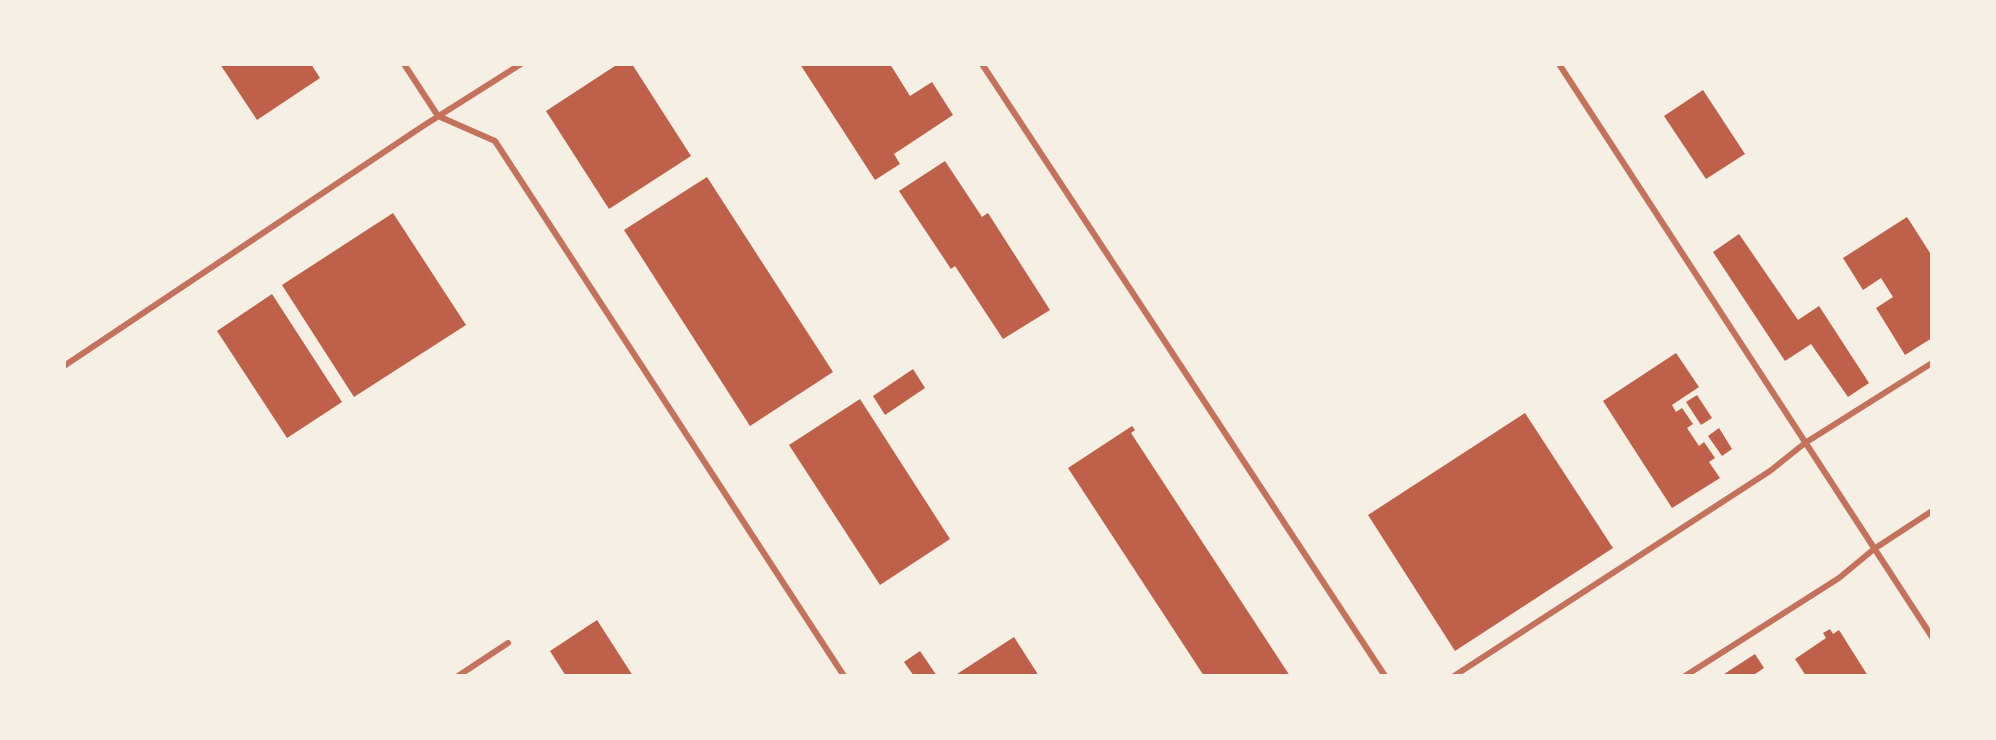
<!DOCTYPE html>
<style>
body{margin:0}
#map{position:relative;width:1996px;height:740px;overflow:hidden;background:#f6efe4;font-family:Mulish,sans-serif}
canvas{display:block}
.frame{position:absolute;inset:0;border:66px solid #f6efe4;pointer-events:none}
</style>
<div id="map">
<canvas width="1996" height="740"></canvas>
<div class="frame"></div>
</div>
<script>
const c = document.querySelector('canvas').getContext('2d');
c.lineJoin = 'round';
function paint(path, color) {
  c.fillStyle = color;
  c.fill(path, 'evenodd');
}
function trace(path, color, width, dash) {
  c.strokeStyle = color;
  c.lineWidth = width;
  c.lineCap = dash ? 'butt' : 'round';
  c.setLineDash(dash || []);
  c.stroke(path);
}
paint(new Path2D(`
 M220 64H311L320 78 257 120Z
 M618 64H632L691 156 609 209 546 111Z
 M800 64H890L910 96 932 82 953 115 894 154 900 164 875 180Z
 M1703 90 1745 154 1706 179 1664 116Z
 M945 161 982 217 988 213 1050 310 1003 339 955 266 951 269 899 191Z
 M707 177 833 372 750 426 624 230Z
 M393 213 466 325 354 397 282 285Z
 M1907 217 1932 256V338L1905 355 1876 308 1893 297 1881 278 1863 290 1843 258Z
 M1739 234 1798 320 1819 306 1869 383 1848 397 1811 344 1785 361 1713 252Z
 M272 294 342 402 287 438 217 331Z
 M1676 353 1699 387 1672 405 1676 412 1682 408 1693 424 1687 428 1699 446 1704 442 1715 458 1709 462 1720 478 1672 508 1603 401Z
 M913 369 925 388 885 415 873 396Z
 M1697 395 1712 418 1701 425 1686 402Z
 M860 399 950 539 880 585 789 445Z
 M1525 413 1613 548 1455 651 1368 515Z
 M1132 426 1135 430 1131 433 1290 676H1204L1068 468Z
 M1719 428 1732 449 1722 456 1708 436Z
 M597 620 633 676H566L562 670 550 651Z
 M1830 629 1833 634 1839 630 1868 676H1806L1795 659 1826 638 1823 633Z
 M1014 637 1039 676H954Z
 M920 651 937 676H914L904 662Z
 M1755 654 1764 668 1752 676H1721Z`), '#bf614a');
trace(new Path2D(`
 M404 64 438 116 495 141 844 676
 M982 64 1385 676
 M1559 64 1932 637
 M64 366 423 126 521 64
 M458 676 508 643
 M1454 676 1770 471 1805 443 1932 363
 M1685 676 1839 578 1874 549 1932 511`), '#c5725c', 6);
</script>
